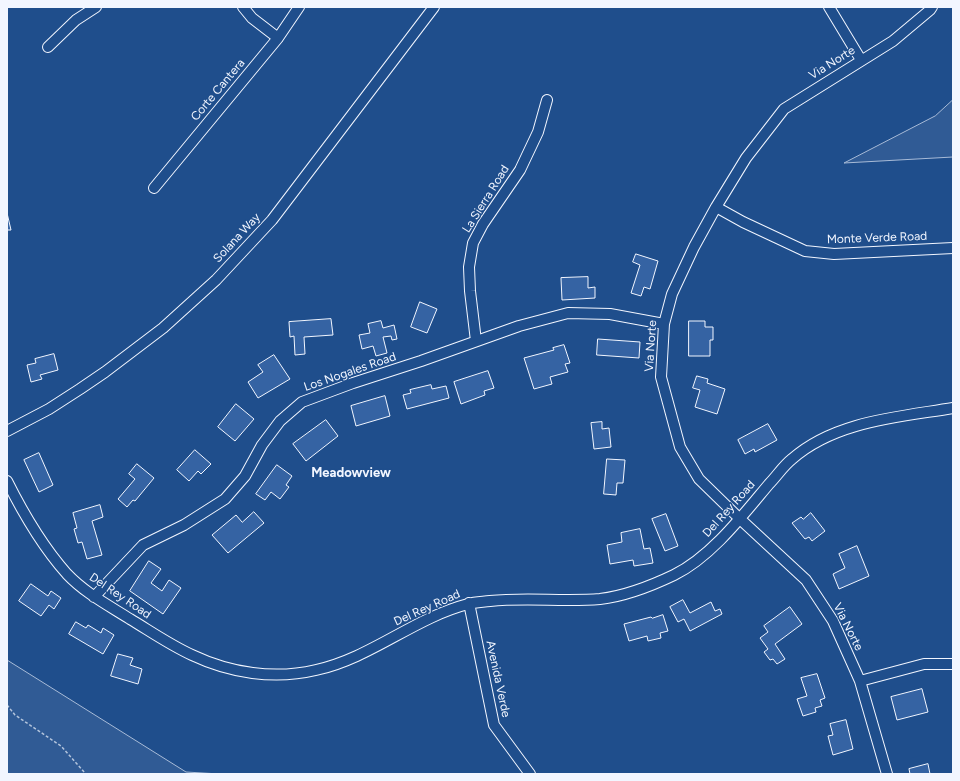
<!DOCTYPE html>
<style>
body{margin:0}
#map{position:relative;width:960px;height:781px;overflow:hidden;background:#1f4e8c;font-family:Figtree,sans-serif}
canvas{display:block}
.frame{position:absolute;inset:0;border:8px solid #f2f6ff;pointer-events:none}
</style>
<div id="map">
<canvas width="960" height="781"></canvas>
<div class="frame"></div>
</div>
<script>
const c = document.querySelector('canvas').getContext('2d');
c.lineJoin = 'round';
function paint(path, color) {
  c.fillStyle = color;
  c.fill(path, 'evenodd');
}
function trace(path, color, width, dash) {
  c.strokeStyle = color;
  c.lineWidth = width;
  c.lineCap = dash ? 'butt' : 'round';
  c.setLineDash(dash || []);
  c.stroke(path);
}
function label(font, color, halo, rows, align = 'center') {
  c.font = font + ' Figtree,sans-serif';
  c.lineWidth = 3;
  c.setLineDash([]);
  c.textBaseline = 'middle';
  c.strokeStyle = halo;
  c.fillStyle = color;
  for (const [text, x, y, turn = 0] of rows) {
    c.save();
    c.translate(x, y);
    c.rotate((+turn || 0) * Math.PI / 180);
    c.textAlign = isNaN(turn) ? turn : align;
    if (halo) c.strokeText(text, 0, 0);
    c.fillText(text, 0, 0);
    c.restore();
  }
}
const built = new Path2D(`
 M953 100V157L844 163 935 116Z
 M7 660 186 772 220 774H7Z`);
paint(built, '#305b95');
trace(built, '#a8bbd7', 1);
const building = new Path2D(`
 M7 213 11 230H7Z
 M636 254 658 261 650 289 644 287 641 296 631 293 640 265 633 262Z
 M588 277V288L595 287V298L562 300 561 278Z
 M420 302 437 309 427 333 411 327Z
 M331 319 333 335 304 337 305 354 295 355 294 336 290 337 289 322Z
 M381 321 383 328 394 325 397 339 392 340 391 336 383 337 387 353 376 356 373 346 362 349 359 335 370 333 368 324Z
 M689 321H705V327H713V340H710V356H689Z
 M598 339 640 342 639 358 597 355Z
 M564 345 570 363 565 364 568 372 550 377 552 384 534 389 524 358 554 350 553 348Z
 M54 354 58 370 40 375 42 379 31 382 27 365 36 363 35 359Z
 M274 355 290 379 258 398 248 382 263 372 258 365Z
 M488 371 494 388 484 391 485 395 461 404 454 382Z
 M697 376 708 379 707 383 725 389 717 414 695 407 700 390 693 388Z
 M431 385 432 389 446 386 449 398 407 409 403 395 411 393 410 390Z
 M385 396 390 416 356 426 351 406Z
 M236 404 254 419 235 441 218 427Z
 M326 420 338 436 306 461 293 444Z
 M602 422V429L609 428 611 447 594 449 591 423Z
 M768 424 777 440 755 452 754 449 745 454 738 440Z
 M195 450 211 464 201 474 198 471 189 481 177 470Z
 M39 453 53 485 39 492 24 460Z
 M607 459 625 460 623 483H617L616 495 604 494Z
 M137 464 154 478 135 501 133 500 127 507 118 499 135 479 129 474Z
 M277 465 292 476 286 485 289 487 280 499 271 492 265 500 256 494Z
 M100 505 103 517 92 521 102 555 87 559 82 542 78 543 74 529 77 528 73 513Z
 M254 512 264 523 228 553 212 535 236 515 242 522Z
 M811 513 825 531 812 541 809 537 805 539 792 523 801 517 803 519Z
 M666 514 678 546 665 551 652 519Z
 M640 529 644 549 650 548 653 563 634 566 633 560 610 564 607 545 622 542 621 533Z
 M857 546 869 576 839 589 833 574 845 568 839 554Z
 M149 561 161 569 151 583 162 591 169 580 181 588 163 614 130 591Z
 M31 584 48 596 51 591 61 598 54 609 49 605 41 616 19 601Z
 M683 600 690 613 711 602 715 611 720 609 722 614 690 631 684 619 678 622 670 607Z
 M790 607 802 624 775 644 785 659 777 664 773 659 770 660 764 652 768 649 760 638 768 632 764 626Z
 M663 615 668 631 660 633 661 638 648 641 647 636 629 641 624 624 651 617 652 618Z
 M76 622 86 628 88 625 101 633 103 628 114 635 103 654 69 634Z
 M118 654 133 658 130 665 142 669 138 684 111 676Z
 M817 674 825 698 820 700 822 706 815 708 816 712 803 716 797 699 807 696 801 678Z
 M922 689 928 712 897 720 891 697Z
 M846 720 853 749 833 755 828 736 833 735 830 724Z
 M928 764 930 774H910L909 769Z`);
paint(building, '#3563a3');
trace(building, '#f2f6ff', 1);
const minor = new Path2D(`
 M243 7 252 18 278 38
 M829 7 861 60
 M48 47 76 20 96 7
 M154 188 278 38 299 7
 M716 207 743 222 805 251 834 254 953 248
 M476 341 470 291 469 267 473 243 483 224 520 170 538 132 547 100
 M7 431 49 409 80 389 105 372 163 328 216 280 272 220 434 7
 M7 481C24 515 42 546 67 574 85 593 108 605 130 619 150 631 170 645 192 655 230 673 274 680 316 670 371 658 414 618 468 604 475 602 482 602 490 601 526 597 563 602 600 599 626 596 651 586 674 575 711 557 743 515 769 484 777 476 783 466 792 459 835 421 899 417 953 408
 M94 597 143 545 184 525 225 499 245 476 262 445 280 421 302 402 353 383 421 361 519 326 568 313 610 314 664 324
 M469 603 494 725 530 774
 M860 681 924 664H953
 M887 774 860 681 833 621 806 580 739 518 699 479 680 447 661 377 664 324 672 294 694 247 716 207 746 158 784 109 893 41 930 10 932 7`);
trace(minor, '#f2f6ff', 12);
trace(new Path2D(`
 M7 705 15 715 61 746 86 774`), '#b3c4dc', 1.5, [3, 2]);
trace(minor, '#1f4e8c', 10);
label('12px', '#f2f6ff', '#1f4e8c', [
 ["Via Norte",832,63,-32],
 ["Corte Cantera",218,90,-50],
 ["La Sierra Road",486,199,-58],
 ["Solana Way",237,238,-47],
 ["Monte Verde Road",877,238,-2],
 ["Via Norte",651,346,-86],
 ["Los Nogales Road",350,372,-19],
 ["Del Rey Road",729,509,-48],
 ["Del Rey Road",120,596,34],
 ["Del Rey Road",427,608,-24],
 ["Via Norte",848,627,63],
 ["Avenida Verde",498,679,78]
]);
label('bold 13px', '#f2f6ff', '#1f4e8c', [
 ["Meadowview",351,473]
]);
</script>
